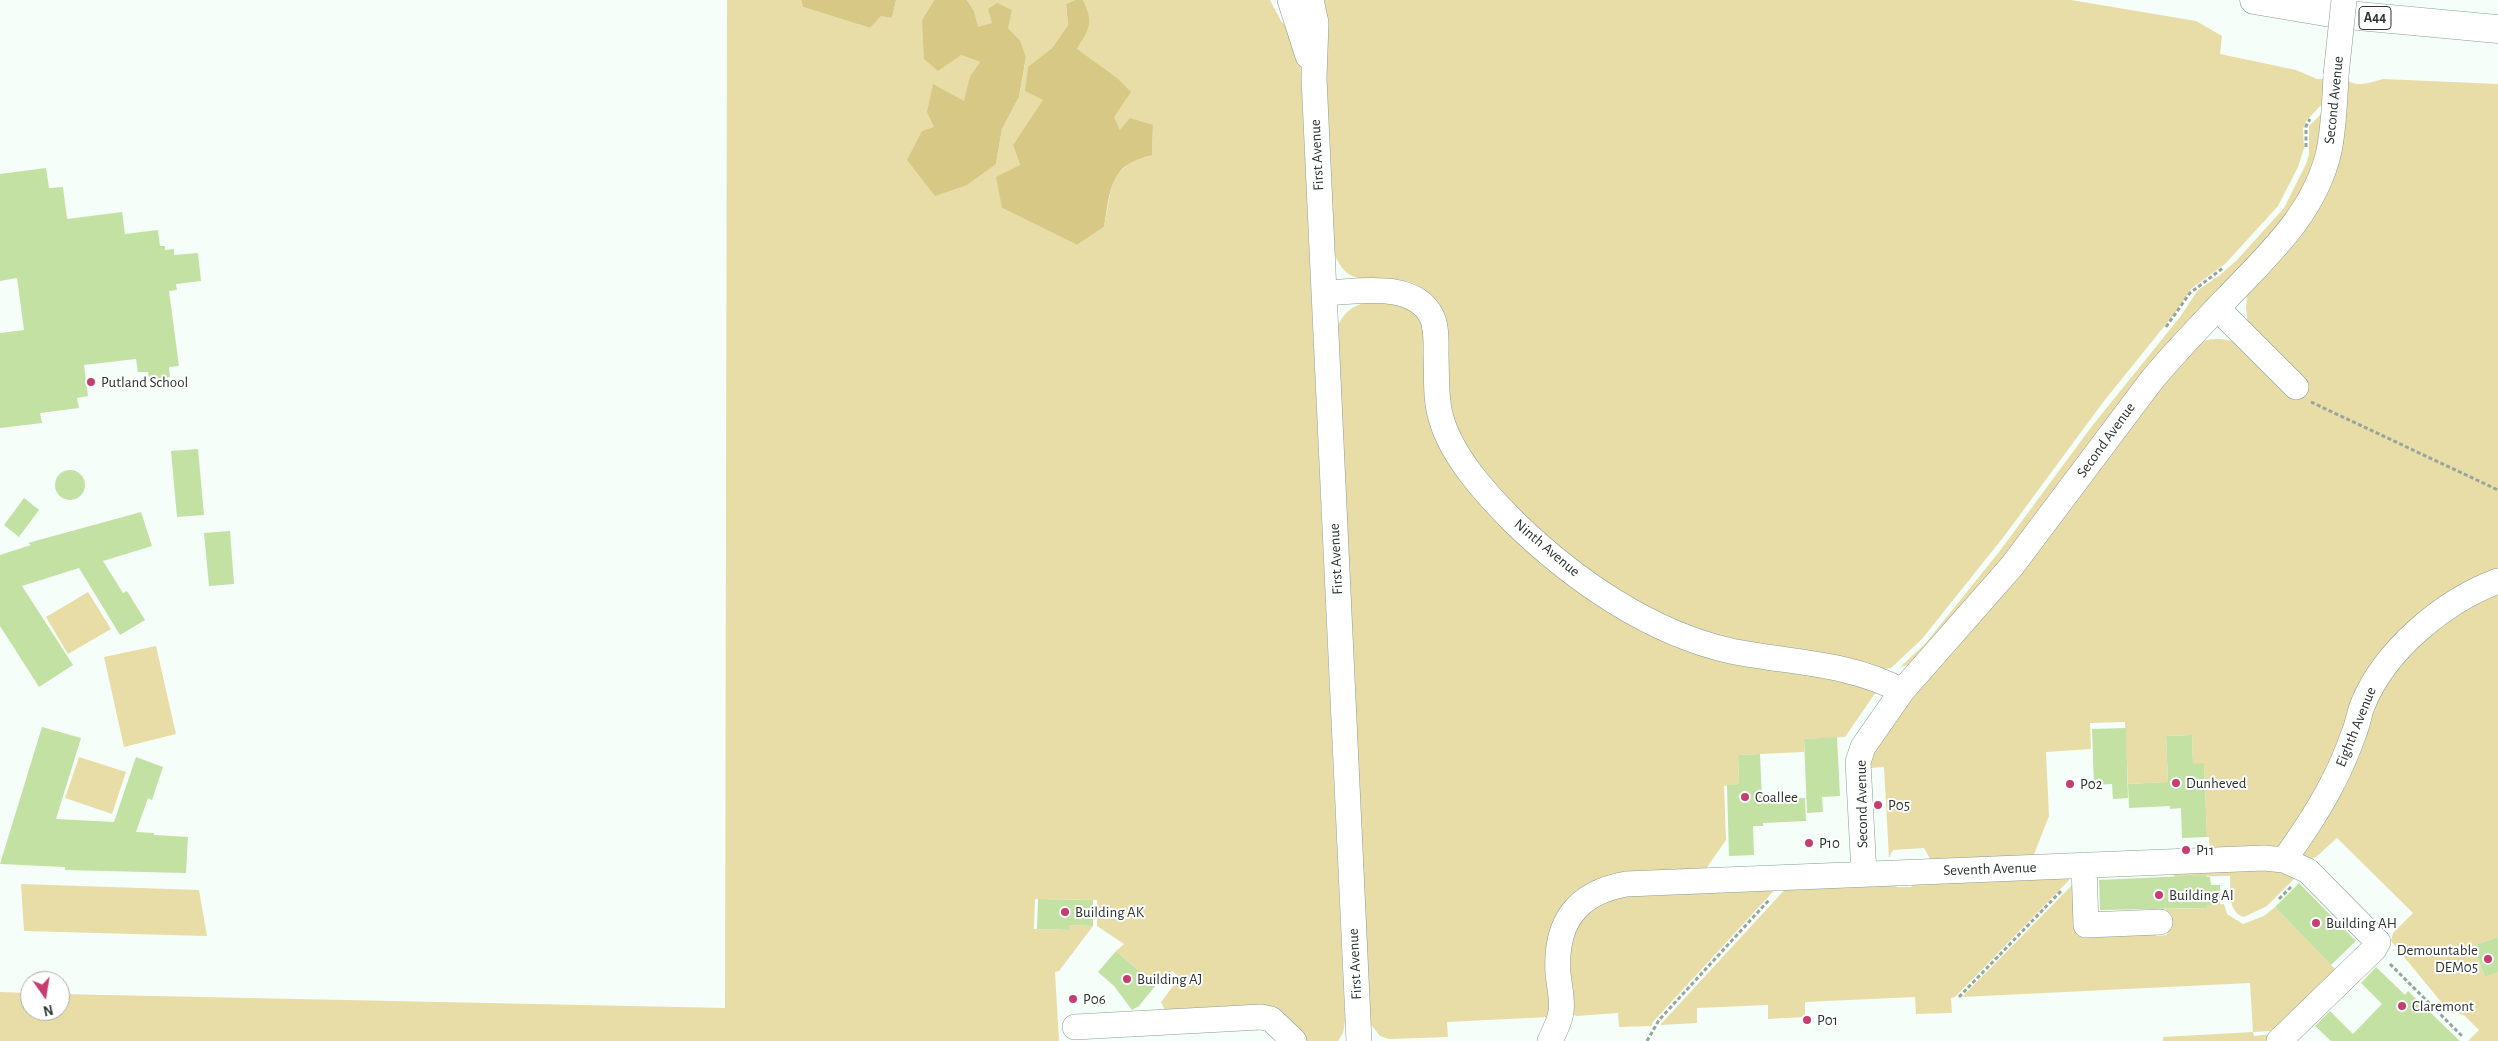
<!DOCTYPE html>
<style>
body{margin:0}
#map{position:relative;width:2498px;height:1041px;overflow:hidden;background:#f5fef9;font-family:"Alegreya Sans",sans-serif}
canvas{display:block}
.north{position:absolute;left:20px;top:971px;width:50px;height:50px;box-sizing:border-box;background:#fff;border:1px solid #aaaeac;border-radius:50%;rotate:167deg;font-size:14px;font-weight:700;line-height:20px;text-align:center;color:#2b342f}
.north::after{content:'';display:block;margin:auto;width:18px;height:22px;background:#c83d70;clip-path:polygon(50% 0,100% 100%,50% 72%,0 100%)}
</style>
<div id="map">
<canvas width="2498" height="1041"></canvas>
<div class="north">N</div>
</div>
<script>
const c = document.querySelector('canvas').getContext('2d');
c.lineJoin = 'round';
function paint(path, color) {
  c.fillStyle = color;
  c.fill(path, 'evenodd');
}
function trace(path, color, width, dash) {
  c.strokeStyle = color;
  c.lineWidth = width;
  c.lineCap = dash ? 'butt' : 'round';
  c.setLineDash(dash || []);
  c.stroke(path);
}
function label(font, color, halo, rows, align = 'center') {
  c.font = font + ' "Alegreya Sans",sans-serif';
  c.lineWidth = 4;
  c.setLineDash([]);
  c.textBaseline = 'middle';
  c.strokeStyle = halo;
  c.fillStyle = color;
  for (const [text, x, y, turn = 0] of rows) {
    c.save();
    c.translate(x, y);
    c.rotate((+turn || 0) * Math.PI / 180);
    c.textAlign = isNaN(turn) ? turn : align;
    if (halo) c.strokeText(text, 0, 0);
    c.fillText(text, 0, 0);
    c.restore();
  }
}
paint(new Path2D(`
 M727 0H801L803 7 870 28 881 15 892 18 896 0H934L922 20 961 55 980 62 970 76 965 102 933 85 996 164 1002 129 1019 97 1026 58 1020 40 1008 28 992 23 977 28 974 11 967 0H1075L1066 4 1068 25 1052 48 1028 68 1044 100 1013 145 1020 165 1002 208 1077 245 1104 227 1113 178 1134 159 1152 154 1153 125 1120 130 1077 49C1090 28 1093 23 1083 0H1270L1281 21 1295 37 1300 57 1303 116 1345 1021 1343 1033 1338 1041H1302L1284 1022 1166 1012 1161 1002 1180 977 1172 971 1160 985H1156L1116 951 1124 944 1097 926V900L1038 899H1035L1034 929 1069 930V925L1093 926 1059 971 1055 972 1059 1041H0V992L30 993V1011H60V994L725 1008Z
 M1322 0H2071L2196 21 2222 36 2220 54 2296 70 2317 79H2325L2327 99 2306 121 2303 129 2304 148 2298 167 2278 206 2225 264 2192 288 2175 313 2104 401 2005 535 1922 639 1891 668 1885 669 1835 657 1742 643 1688 627 1622 594 1551 541 1496 487 1466 447 1450 413 1440 308C1433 298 1426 289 1415 284 1379 268 1347 299 1332 246Z
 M2383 79 2498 84V572L2446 601 2347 741 2281 847 2210 853 2209 837H2207L2204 764H2193L2192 735 2166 736 2168 782 2128 784 2125 722 2090 723 2091 749 2046 752 2049 816 2031 862 1934 866 1924 848 1893 850 1889 858 1884 767 1869 768 1874 746 2190 346C2206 339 2220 336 2237 343L2248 323 2246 308 2247 295 2252 283 2288 245 2347 80C2356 88 2372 82 2383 79Z
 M2327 108 2322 143 2300 200 2011 554 1908 665 1900 667 1925 644 1999 552 2092 426 2180 317 2198 290 2220 275 2237 260 2284 208 2306 164 2309 154V126Z
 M1372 301C1397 305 1413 303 1424 329L1434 418 1583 590 1876 692 1845 737 1804 739V752L1738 755 1739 784 1724 786 1726 840 1703 873 1585 892 1549 1017 1447 1022 1448 1037 1389 1039 1380 1036 1369 1022 1336 331C1343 312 1352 305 1372 301Z
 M88 592 111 629 68 654 46 617Z
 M2498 593V937L2473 946 2485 977 2498 972V1041H2468L2479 1030 2465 1016 2446 1008 2391 941 2393 933 2413 913 2337 838 2316 857 2310 860 2301 854 2364 713 2436 620Z
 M156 646 176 734 124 747 104 657Z
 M79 757 126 772 112 814 65 798Z
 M2271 864 2300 873 2267 906 2244 917C2227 912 2231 891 2230 876L2174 877 2173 868Z
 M2075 874 1955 997 1951 998 1952 1013 1916 1014 1915 997 1805 1002V1017L1768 1019V1005L1697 1008V1023L1660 1025 1790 884 1894 883 1897 887H1911L1916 880Z
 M2079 878 2081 930 2155 928 2156 936 2167 935 2166 909 2207 908V905L2224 904 2227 914 2243 924 2264 916 2275 907 2335 969 2275 1028 2270 1031 2253 1032 2254 1036 2273 1034 2271 1041H2163V1037L2253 1032 2250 983 1962 997Z
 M21 884 199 890 207 936 24 931Z
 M1780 884 1652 1023V1026L1619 1027 1618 1013 1576 1016 1571 1013 1564 943 1596 899Z`), '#e8dda7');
paint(new Path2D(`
 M801 0H896L892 18 881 16 870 28 803 7Z
 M934 0H967L974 11 978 27 992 23 988 9 997 3 1012 10 1008 28 1020 40 1026 57 1019 97 1002 129 996 164 967 185 935 196 907 160 922 131 934 127 927 112 933 84 964 101 970 76 980 62 961 55 938 71 924 59 922 20Z
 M1075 0H1083C1094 23 1090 28 1077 49L1117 78 1131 92 1114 117 1120 130 1130 118 1153 125 1152 155C1108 165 1111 189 1104 227L1077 245 1002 208 996 177 1020 165 1013 145 1043 100 1025 91 1028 67 1052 48 1068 25 1066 4Z`), '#d7c985');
paint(new Path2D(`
 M46 168 49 188 63 187 67 219 122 212 125 234 158 230 160 246H165V250L174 249V255L198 253 201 281 176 284 177 290 169 291 179 366 169 367 170 377 149 380 148 372H138L136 359 84 365 88 396 77 398 79 408 40 413 42 423 0 428V333L24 330 17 278 0 281V174Z
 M198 449 204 515 177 517 171 451Z
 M55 485a15 15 0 1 1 30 0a15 15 0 1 1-30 0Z
 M24 498 39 510 19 537 4 525Z
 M141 512 152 546 103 561 123 593 127 591 145 620 120 635 79 568 22 586 73 665 39 687 0 626V555L31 545 28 543Z
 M230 531 234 584 209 586 204 533Z
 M42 727 81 738 56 819 114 822 136 757 163 767 152 800 148 798 136 832 154 833V835L188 837 186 873 65 870V867L0 864Z
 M2126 728 2128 798 2113 799 2112 784 2094 785 2092 729Z
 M2192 735 2193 764 2204 763 2207 837 2182 838 2181 808 2170 809V806L2129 808 2128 784 2168 782 2166 736Z
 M1837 737 1840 796 1822 797 1823 812 1807 813 1804 739Z
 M1760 754 1762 800 1805 798 1806 821 1763 823V826H1753L1754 855 1729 856 1727 785 1739 784 1738 755Z
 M2206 875V877H2210L2211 885H2220V905H2207V908L2100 910 2099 880Z
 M2299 883 2356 941 2331 965 2275 907Z
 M1038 899 1093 900V926L1069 925V930L1037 929Z
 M2498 937V972L2485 977 2473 946Z
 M1116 951 1156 985 1139 1006 1132 1010 1114 986 1098 972Z
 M2376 967 2405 995 2408 991 2460 1041H2331L2315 1026 2330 1011 2353 1034 2382 1004 2361 983Z`), '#c3e1a3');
const minor = new Path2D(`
 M1290 0 1308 56
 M1311 0 1316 23 1314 78 1359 1041
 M1324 293C1357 292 1414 280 1432 317 1437 328 1436 344 1436 356 1437 376 1435 398 1441 418 1452 457 1486 494 1515 523 1574 580 1650 633 1731 651 1789 663 1849 662 1902 691
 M2217 308 2296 387
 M2284 860C2302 835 2319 810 2333 782 2341 767 2348 750 2354 733 2358 724 2359 713 2363 704 2385 650 2444 601 2498 581
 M2084 865 2086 925 2160 922
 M1864 874 1858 762 1863 747 1902 691 2012 566 2151 381C2175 352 2200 326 2226 299 2268 255 2315 213 2329 151 2334 126 2335 100 2336 75
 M1075 1027 1261 1017 1271 1019 1294 1041
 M1550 1041C1554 1032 1560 1021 1561 1012 1563 1000 1559 986 1558 973 1555 923 1576 893 1626 884L2264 858 2284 860 2308 871 2378 942 2374 949 2279 1041`);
const highway = new Path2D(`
 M2254 0 2337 14 2498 29`);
trace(minor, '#879d91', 26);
trace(highway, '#879d91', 29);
trace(new Path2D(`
 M2306 147V126L2310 119
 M2166 327 2190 293 2223 268
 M2311 402 2498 490
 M2279 899 2292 886
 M2390 964 2463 1037
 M1959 997 2062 890
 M1647 1041 1659 1020 1769 900`), '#9aa39e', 3, [4, 2.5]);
trace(minor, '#fff', 25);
trace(highway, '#fff', 28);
const minorBridge = new Path2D(`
 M2336 75 2344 0`);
trace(minorBridge, '#879d91', 26, []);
trace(minorBridge, '#fff', 25);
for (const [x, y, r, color] of [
 [91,382,5,"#c83d70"],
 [2176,783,5,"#c83d70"],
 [2070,784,5,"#c83d70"],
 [1745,797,5,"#c83d70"],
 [1878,805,5,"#c83d70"],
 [1809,843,5,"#c83d70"],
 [2186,850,5,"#c83d70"],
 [2159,895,5,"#c83d70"],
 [1065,912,5,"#c83d70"],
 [2316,923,5,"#c83d70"],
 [2488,959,5,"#c83d70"],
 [1127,979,5,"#c83d70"],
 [1073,999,5,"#c83d70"],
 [2402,1006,5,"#c83d70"],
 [1807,1020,5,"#c83d70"]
]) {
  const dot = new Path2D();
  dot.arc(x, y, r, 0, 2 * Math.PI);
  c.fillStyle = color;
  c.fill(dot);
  trace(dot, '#fff', 2);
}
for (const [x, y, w] of [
 [2375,18,32]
]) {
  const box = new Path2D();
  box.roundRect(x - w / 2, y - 11.5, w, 23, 4);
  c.fillStyle = '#fff';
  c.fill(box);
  trace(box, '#2b342f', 1);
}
label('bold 14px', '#2b342f', null, [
 ["A44",2375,18]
]);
label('15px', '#2b342f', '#fff', [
 ["Second Avenue",2334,100,-84],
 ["First Avenue",1317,155,-93],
 ["Second Avenue",2106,440,-54],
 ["Ninth Avenue",1547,548,40],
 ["First Avenue",1336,559,-93],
 ["Eighth Avenue",2356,727,-68],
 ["Second Avenue",1862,804,-91],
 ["Seventh Avenue",1990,869,-2],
 ["First Avenue",1355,964,-93]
]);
label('15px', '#2b342f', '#fff', [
 ["Putland School",101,382],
 ["Dunheved",2186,783],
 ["P02",2080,784],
 ["Coallee",1755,797],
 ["P05",1888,805],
 ["P10",1819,843],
 ["P11",2196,850],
 ["Building AI",2169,895],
 ["Building AK",1075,912],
 ["Building AH",2326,923],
 ["Demountable",2478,950,"right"],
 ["DEM05",2478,967,"right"],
 ["Building AJ",1137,979],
 ["P06",1083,999],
 ["Claremont",2412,1006],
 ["P01",1817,1020]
], 'left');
</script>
